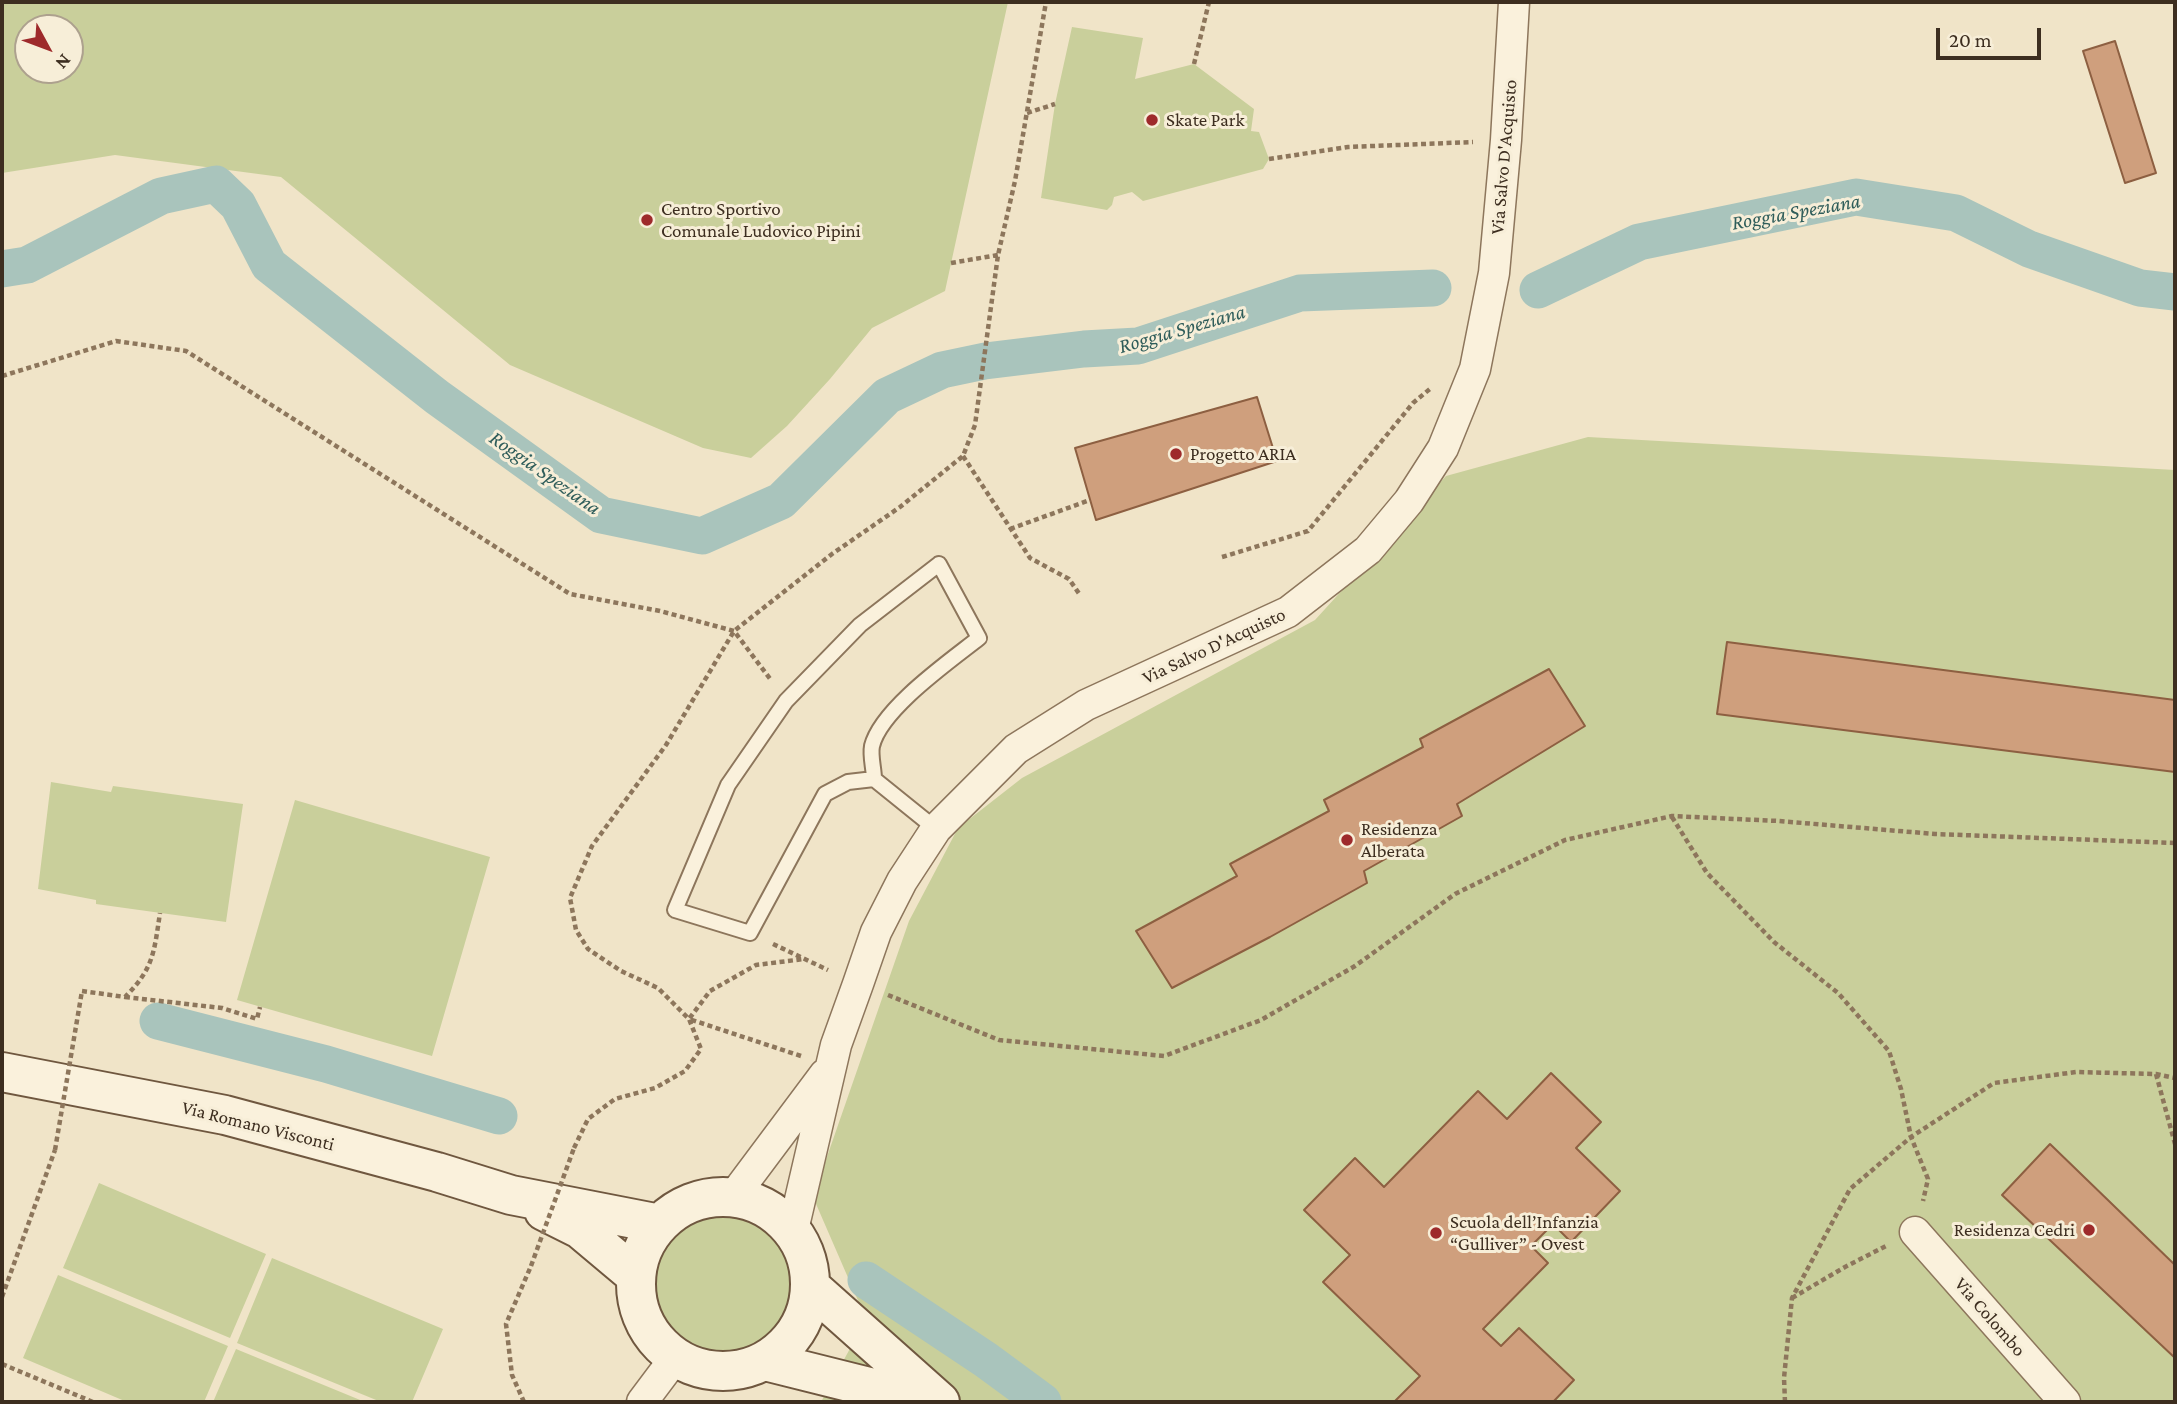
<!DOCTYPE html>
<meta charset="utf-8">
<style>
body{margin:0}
#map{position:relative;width:2177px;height:1404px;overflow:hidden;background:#f0e4c8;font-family:"Crimson Pro",serif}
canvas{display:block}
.frame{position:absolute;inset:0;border:4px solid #3d2e20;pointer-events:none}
.north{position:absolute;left:14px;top:14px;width:70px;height:70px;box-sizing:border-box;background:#f7eed8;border:2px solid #ada18e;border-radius:50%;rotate:131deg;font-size:19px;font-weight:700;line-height:28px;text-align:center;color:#3d2e20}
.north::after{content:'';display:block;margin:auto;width:24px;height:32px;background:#9e2a2b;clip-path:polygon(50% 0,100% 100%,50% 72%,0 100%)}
.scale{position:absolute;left:1936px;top:28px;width:105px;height:32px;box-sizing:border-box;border:4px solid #3d2e20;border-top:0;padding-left:9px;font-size:21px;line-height:24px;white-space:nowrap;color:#3d2e20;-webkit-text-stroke:5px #f7eed8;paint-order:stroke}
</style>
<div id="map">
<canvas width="2177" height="1404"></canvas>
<div class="frame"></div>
<div class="north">N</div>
<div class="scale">20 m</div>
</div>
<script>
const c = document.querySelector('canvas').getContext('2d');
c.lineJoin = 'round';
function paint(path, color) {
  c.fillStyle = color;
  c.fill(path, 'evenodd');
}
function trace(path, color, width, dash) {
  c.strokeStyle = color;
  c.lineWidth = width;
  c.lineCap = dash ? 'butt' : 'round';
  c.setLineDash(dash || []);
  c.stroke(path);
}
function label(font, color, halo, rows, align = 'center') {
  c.font = font + ' "Crimson Pro",serif';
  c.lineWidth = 6;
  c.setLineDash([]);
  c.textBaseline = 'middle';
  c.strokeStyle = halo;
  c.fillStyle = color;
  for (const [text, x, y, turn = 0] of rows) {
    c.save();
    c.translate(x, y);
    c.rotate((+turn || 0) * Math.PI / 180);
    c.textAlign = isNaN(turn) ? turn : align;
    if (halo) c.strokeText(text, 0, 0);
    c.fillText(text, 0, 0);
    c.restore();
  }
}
paint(new Path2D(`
 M2 2H1008L945 291 872 328 830 379 787 426 751 458 703 448 510 365 281 177 115 155 2 173ZM70 28V70H28V28Z
 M1072 27 1143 38 1135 79 1194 64 1254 109 1251 131 1259 132 1269 159 1263 169 1143 201 1132 192 1114 197 1112 205 1107 210 1041 198 1055 104Z
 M1588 437 2175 470V1402H821L866 1319 813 1197 909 921 958 828 1022 778 1315 620 1446 476Z
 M51 782 111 792 113 786 243 804 226 922 96 904V900L38 889Z
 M295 800 490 857 432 1056 237 1000Z
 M99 1183 266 1254 230 1338 63 1268Z
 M648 1288a75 75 0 1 1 150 0a75 75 0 1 1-150 0Z
 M272 1258 443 1329 412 1402H381L237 1343Z
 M58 1275 228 1346 204 1402H127L23 1358Z
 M236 1349 365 1402H213Z`), '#c9cf9b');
trace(new Path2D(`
 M2 269 27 265 161 196 216 184 238 205 269 265 437 397 601 515 702 536 781 501 887 396 942 370 985 361 1084 349 1138 346 1300 293 1433 288
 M1538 290 1639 242 1856 197 1956 213 2029 249 2140 288 2175 292
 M158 1021 326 1064 499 1116
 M866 1280 986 1360 1043 1402`), '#a9c4bc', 37);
const building = new Path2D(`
 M2115 41 2156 173 2125 183 2083 51Z
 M1257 397 1277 461 1096 520 1075 448Z
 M1727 642 2175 700V772L1717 714Z
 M1549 669 1585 726 1457 804 1462 816 1364 871 1367 883 1270 937 1172 988 1136 931 1237 876 1230 864 1329 811 1324 800 1423 747 1420 739Z
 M1551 1073 1601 1122 1576 1148 1620 1191 1571 1242 1553 1224 1531 1246 1548 1263 1483 1329 1501 1346 1519 1328 1574 1380 1553 1402H1394L1420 1376 1323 1282 1350 1255 1304 1210 1355 1158 1384 1187 1478 1091 1507 1119Z
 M2050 1144 2175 1265V1358L2002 1195Z`);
paint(building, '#cf9f7d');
trace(building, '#8d5f41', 2);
const lane = new Path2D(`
 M874 779C874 769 870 756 872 746 881 709 950 661 979 638L939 564 860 625 786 701 728 785 675 910 750 933 825 794 848 782 874 779 936 829`);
const street = new Path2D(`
 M733 1197 825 1074
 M793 1230 836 1045 858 984 876 932 902 881 936 829 1016 749 1086 705 1288 612 1368 550 1409 501 1443 448 1475 369 1494 273 1506 140 1514 2
 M1915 1232 2065 1402
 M642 1402 675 1358`);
const secondary = new Path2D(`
 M2 1072 225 1115 437 1172 511 1195 660 1224
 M636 1284a87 87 0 1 1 174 0a87 87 0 1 1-174 0Z
 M544 1211 580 1229 636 1276
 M812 1288 940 1402
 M765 1361 881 1390 903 1402`);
trace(lane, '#8d765c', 18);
trace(street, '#8d765c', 33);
trace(secondary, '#6f573f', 42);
trace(new Path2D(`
 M1194 64 1209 2
 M1027 113 1055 104
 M1269 159 1348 147 1473 142
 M951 263 998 255
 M2 376 116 341 186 351 570 594 660 611 734 631 771 680
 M963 456 1030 558 1069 579 1080 595
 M1010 529 1090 500
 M1222 557 1308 531 1413 403 1431 388
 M1672 817 1707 873 1774 942 1838 993 1889 1051 1901 1089 1911 1137 1928 1179 1923 1201
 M773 944 828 970
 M82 991 125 997C154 968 154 952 160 913
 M888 995 999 1040 1164 1056 1261 1020 1355 966 1455 894 1565 840 1672 816 1779 821 1935 834 2175 843
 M125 997 222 1008 257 1019 260 1007
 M801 1056 689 1019 710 991 756 965 804 959
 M2156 1074 2175 1144
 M574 1148 588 1119 615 1099 655 1088 685 1071 701 1049 689 1019 658 988 621 971 588 949 576 930 570 898 592 846 666 745 734 631 832 554 900 507 963 456 975 425 998 255 1015 181 1046 2
 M2 1297 55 1150
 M1792 1298 1845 1267 1886 1246
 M2 1364 93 1402
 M524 1402 512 1375 506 1324 531 1266
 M1785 1402 1784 1378 1792 1298 1850 1189 1911 1137 1994 1083 2076 1072 2156 1074 2175 1078`), '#8d765c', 4.5, [5, 3.5]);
trace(lane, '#faf1dc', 14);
trace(street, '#faf1dc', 30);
trace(secondary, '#faf1dc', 38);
trace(new Path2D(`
 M55 1150 82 991
 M531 1266 574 1148`), '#8d765c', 4.5, [5, 3.5]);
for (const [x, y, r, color] of [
 [1152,120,7,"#9e2a2b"],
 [647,220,7,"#9e2a2b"],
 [1176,454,7,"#9e2a2b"],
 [1347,840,7,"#9e2a2b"],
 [2089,1230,7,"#9e2a2b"],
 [1436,1233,7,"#9e2a2b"]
]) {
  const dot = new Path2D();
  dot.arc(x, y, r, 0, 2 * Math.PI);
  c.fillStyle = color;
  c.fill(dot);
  trace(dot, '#f7eed8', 2.5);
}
label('19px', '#3d2e20', '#f7eed8', [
 ["Skate Park",1166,120],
 ["Centro Sportivo",661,209],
 ["Comunale Ludovico Pipini",661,231],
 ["Progetto ARIA",1190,454],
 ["Residenza",1361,829],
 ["Alberata",1361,851],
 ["Scuola dell’Infanzia",1450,1222],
 ["“Gulliver” - Ovest",1450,1244],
 ["Residenza Cedri",2075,1230,"right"]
], 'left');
label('19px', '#3d2e20', '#f7eed8', [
 ["Via Salvo D'Acquisto",1504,157,-85],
 ["Via Salvo D'Acquisto",1214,646,-25],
 ["Via Romano Visconti",258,1126,14],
 ["Via Colombo",1990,1317,49]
]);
label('italic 21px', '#2f5d5a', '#f7eed8', [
 ["Roggia Speziana",1796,212,-10],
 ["Roggia Speziana",1182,329,-16],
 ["Roggia Speziana",545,473,35]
]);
</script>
